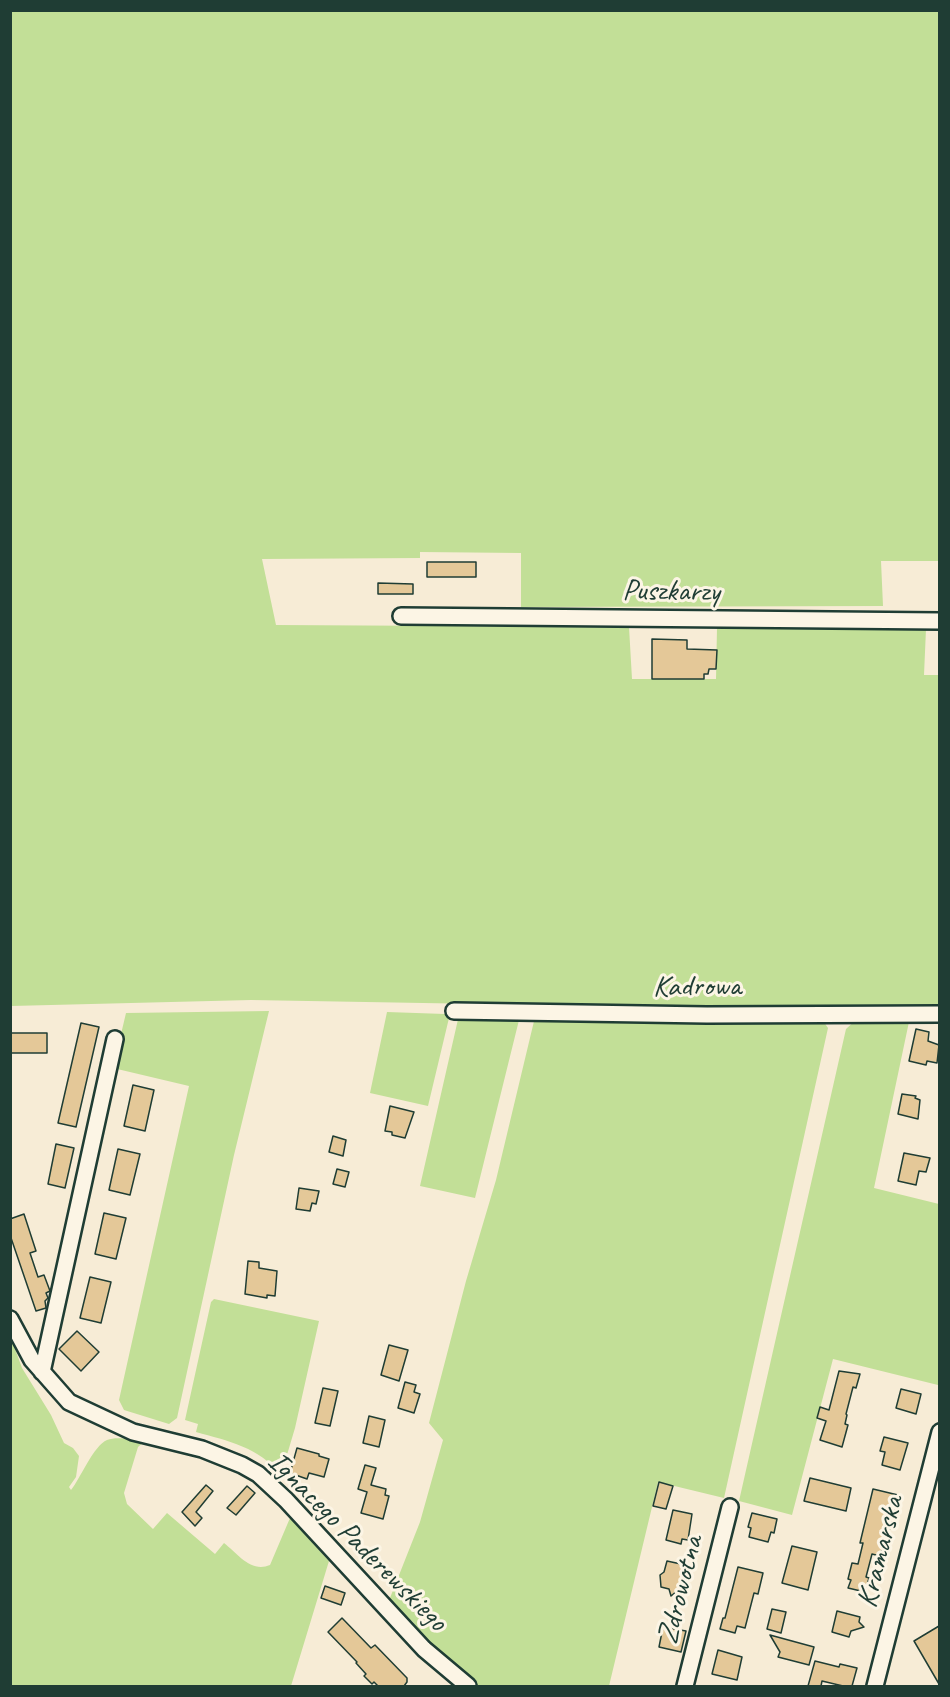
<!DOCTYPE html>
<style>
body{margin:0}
#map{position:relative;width:950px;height:1697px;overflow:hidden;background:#f7ecd6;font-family:Caveat,sans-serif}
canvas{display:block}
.frame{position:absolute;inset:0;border:12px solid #1f3d34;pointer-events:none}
</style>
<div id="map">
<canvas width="950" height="1697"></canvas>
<div class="frame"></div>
</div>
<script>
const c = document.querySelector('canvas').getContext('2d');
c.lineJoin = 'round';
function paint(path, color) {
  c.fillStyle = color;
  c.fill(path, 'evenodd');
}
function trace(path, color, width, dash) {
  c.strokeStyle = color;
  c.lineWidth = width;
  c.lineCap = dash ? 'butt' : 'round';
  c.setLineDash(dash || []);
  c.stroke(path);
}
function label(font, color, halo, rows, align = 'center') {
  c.font = font + ' Caveat,sans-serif';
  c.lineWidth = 6;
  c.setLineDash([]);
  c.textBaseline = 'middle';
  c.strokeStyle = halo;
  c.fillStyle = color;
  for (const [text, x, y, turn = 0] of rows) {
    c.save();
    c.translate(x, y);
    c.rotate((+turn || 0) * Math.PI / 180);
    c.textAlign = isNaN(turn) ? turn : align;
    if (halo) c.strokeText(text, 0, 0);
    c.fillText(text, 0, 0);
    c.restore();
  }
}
paint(new Path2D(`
 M10 11H939V561H881L883 606 521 607V553L420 552V558L262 559 276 625 629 627 632 679H716L717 628 926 629 924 675H940L939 1012 251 1000 11 1006Z
 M269 1011 234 1155 177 1418 169 1424 124 1410 119 1400 189 1086 113 1068 126 1013Z
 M387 1012 445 1014 449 1018 428 1106 370 1093Z
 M459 1015 520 1016 475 1198 420 1186Z
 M535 1017 821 1018 828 1028 724 1498 658 1482 609 1686H475L420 1635 413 1622 388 1603 420 1522 443 1440 429 1423 466 1281 496 1180Z
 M910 1017 874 1188 939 1204 938 1385 833 1359 792 1515 739 1501 846 1029 858 1018Z
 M214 1299 319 1321 295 1428 281 1475C259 1447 228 1441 196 1432L198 1424 185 1420 211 1302Z
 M10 1335 22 1368 51 1415 64 1443 73 1448 79 1456 76 1477 69 1487 71 1490C80 1479 94 1445 107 1440 117 1436 134 1440 145 1441L138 1447 124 1493 127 1504 153 1529 167 1513 215 1554 224 1543C238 1554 251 1573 270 1565L290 1518 329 1561 291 1686H11Z`), '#c2df97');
const building = new Path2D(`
 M427 562H476V577H427Z
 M378 583 413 584V594H378Z
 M652 639 687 640V649L717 650 716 669H709L708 674H704V679H652Z
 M81 1023 99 1027 76 1127 58 1123Z
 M916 1029 929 1032 928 1041 939 1045 937 1063 927 1061 926 1065 909 1061Z
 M10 1033H47V1053H10Z
 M133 1085 154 1090 145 1131 124 1126Z
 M902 1094 916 1096 915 1098 920 1100 918 1119 898 1114Z
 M390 1106 414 1112 405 1138 392 1135V1132L385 1131Z
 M333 1136 346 1140 343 1156 329 1152Z
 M56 1144 74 1148 65 1188 48 1184Z
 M118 1149 140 1154 130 1195 109 1190Z
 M904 1153 930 1158 926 1172 919 1171 916 1185 898 1181Z
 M337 1169 349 1172 345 1187 333 1184Z
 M299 1188 319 1191 316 1204 312 1203 310 1211 296 1209Z
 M104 1213 126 1218 116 1259 95 1254Z
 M24 1214 36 1251 30 1253 38 1277 44 1275 50 1291 46 1293 48 1298 45 1301 46 1308 36 1311 10 1235V1219Z
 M248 1261 259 1262V1268L277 1271 275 1296 267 1295V1298L245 1294Z
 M90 1277 111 1282 101 1323 80 1318Z
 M77 1331 99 1352 81 1371 59 1349Z
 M389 1345 408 1350 399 1381 381 1375Z
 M839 1371 860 1374 856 1388 853 1387 846 1414 847 1415 845 1424 848 1425 842 1447 820 1440 826 1421 817 1418 820 1407 829 1410Z
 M405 1382 416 1385 414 1392 420 1394 414 1413 398 1408Z
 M323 1388 338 1391 330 1426 315 1423Z
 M901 1389 921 1394 916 1414 896 1408Z
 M369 1416 385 1420 379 1447 363 1443Z
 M884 1437 908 1443 900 1470 882 1465 885 1452 880 1451Z
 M297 1448 319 1454V1456L329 1459 324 1477 309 1473 307 1479 290 1473Z
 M365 1465 376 1468 371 1485 386 1489 385 1495 389 1496 383 1519 361 1513 367 1492 358 1489Z
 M810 1478 851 1488 846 1511 804 1501Z
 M659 1482 673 1486 666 1509 653 1506Z
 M206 1485 213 1491 196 1512 202 1518 195 1526 182 1512Z
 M247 1486 255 1493 236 1515 227 1508Z
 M873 1489 898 1495 886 1543 884 1542 880 1556 872 1554 866 1577 869 1578 865 1592 848 1588 851 1580 848 1579 852 1563 858 1564 863 1543H860Z
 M673 1510 692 1514 688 1540 682 1539 681 1544 666 1540Z
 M752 1513 777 1519 774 1533 771 1532 768 1542 749 1537 751 1528 748 1527Z
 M792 1546 817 1552 808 1590 782 1583Z
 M667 1561 690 1566 684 1592 677 1591 671 1596 669 1589 661 1587 660 1575 664 1572Z
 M738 1567 763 1573 758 1594 754 1593 745 1628 737 1626 735 1633 720 1629 723 1618H725Z
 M325 1586 345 1593 341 1605 321 1598Z
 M772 1609 786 1612 781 1633 767 1629Z
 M837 1611 860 1617 859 1622 864 1627 851 1631 849 1637 832 1632Z
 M342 1618 371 1648 375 1645 407 1678V1682L404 1686H378L374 1682 372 1684 364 1676 366 1674 356 1663 357 1662 328 1632Z
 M939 1626V1684L914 1641Z
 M663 1627 686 1631 681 1652 659 1647Z
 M770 1635 814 1647 809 1665 778 1657 780 1652Z
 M718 1650 742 1657 737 1680 712 1674Z
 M815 1661 839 1667 840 1664 857 1668 852 1686H843L822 1681 821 1686H808Z`);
paint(building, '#e4c898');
trace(building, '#1f3d34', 1.5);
const minor = new Path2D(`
 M401 616 940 621
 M454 1011 707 1015 940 1014
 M10 1319 32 1360 69 1402 133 1432 202 1449 242 1465 258 1474 286 1500 424 1649 468 1686
 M42 1372 115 1039
 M685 1686 730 1507
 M875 1686 940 1432`);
trace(minor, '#1f3d34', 20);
trace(minor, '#fcf5e5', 15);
label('30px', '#1f3d34', '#fcf5e5', [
 ["Puszkarzy",671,592,1],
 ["Kadrowa",697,987],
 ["Ignacego Paderewskiego",357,1542,45],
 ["Kramarska",881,1552,-76],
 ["Zdrowotna",681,1590,-76]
]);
</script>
